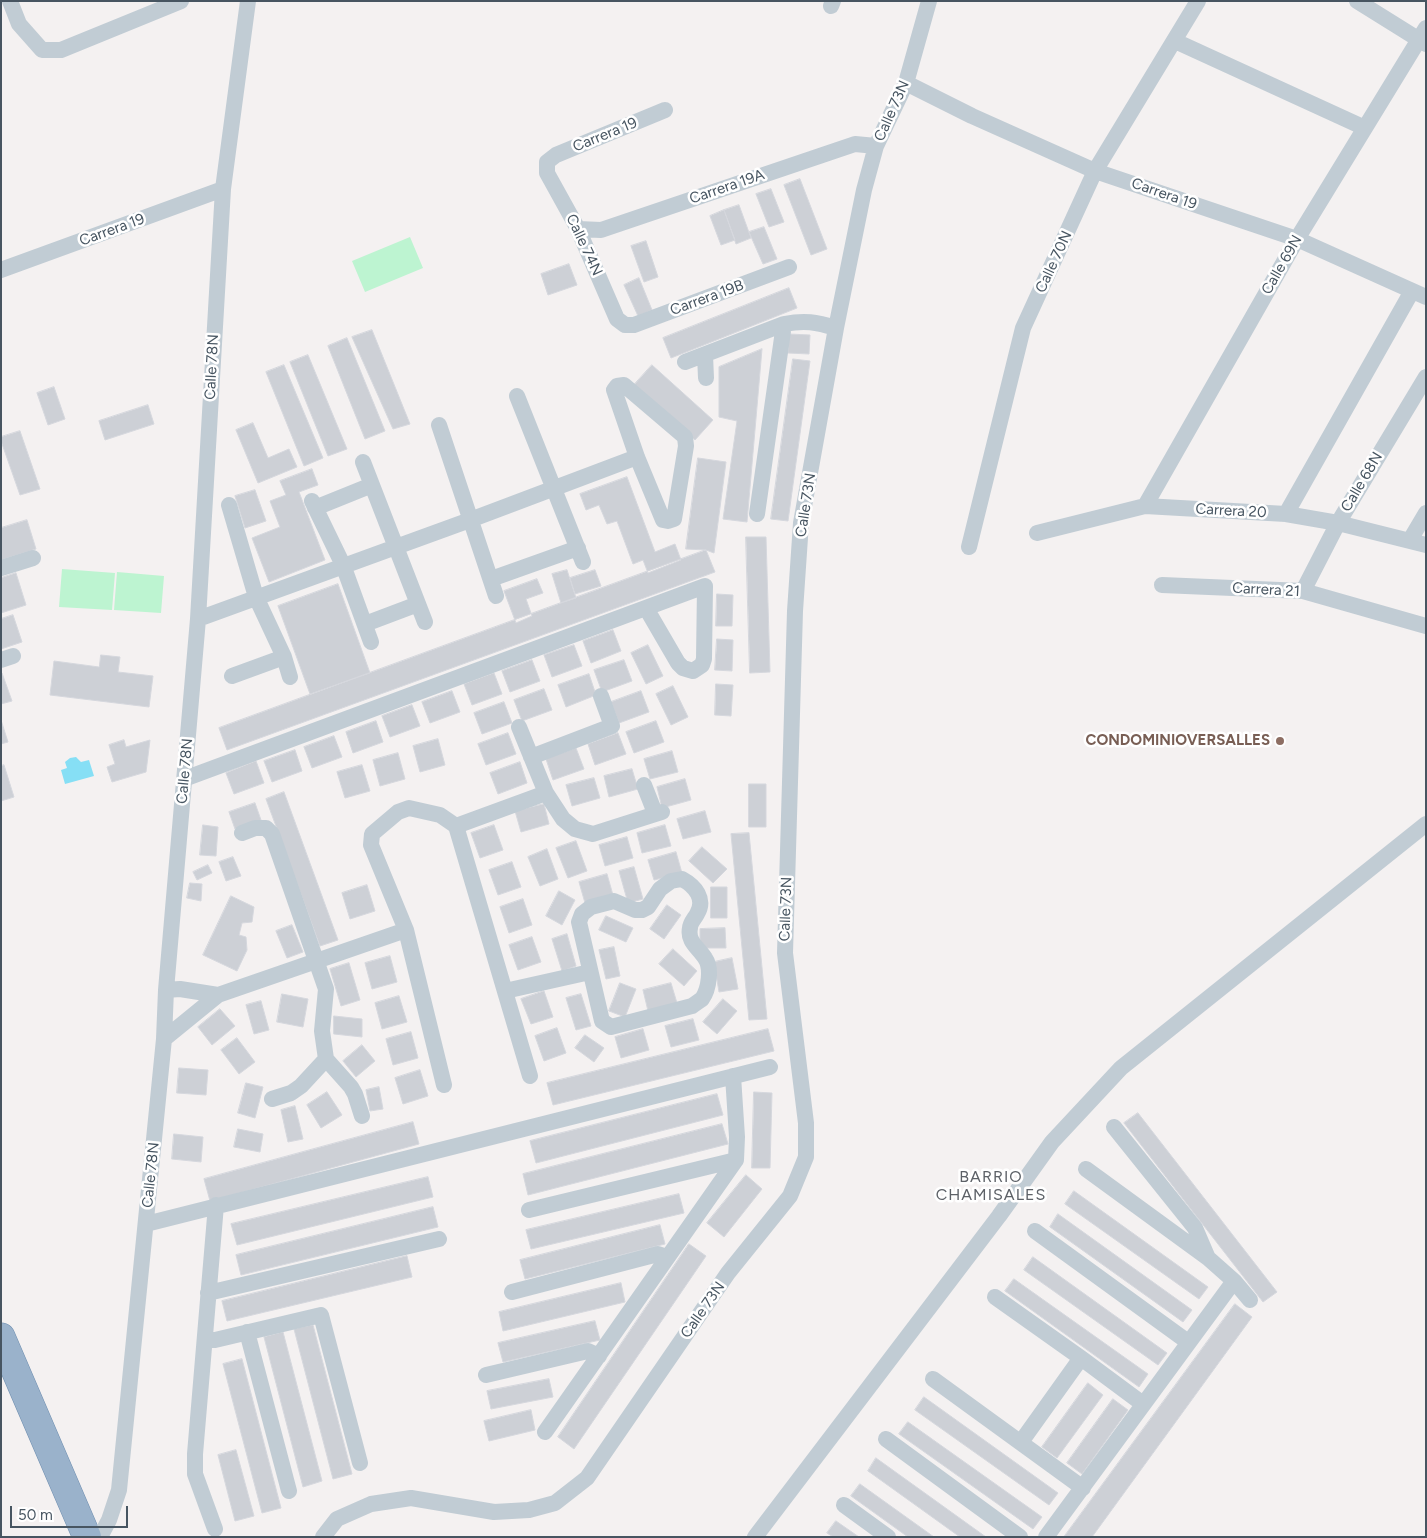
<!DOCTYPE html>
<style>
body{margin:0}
#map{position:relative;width:1427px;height:1538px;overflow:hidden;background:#f4f1f1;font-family:Figtree,sans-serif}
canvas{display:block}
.frame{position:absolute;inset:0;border:2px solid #475561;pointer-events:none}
.scale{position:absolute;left:10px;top:1506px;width:118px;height:22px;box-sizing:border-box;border:2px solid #475561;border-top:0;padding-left:6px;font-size:15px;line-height:18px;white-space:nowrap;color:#475561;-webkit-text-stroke:4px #fff;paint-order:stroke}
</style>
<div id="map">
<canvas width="1427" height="1538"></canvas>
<div class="frame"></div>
<div class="scale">50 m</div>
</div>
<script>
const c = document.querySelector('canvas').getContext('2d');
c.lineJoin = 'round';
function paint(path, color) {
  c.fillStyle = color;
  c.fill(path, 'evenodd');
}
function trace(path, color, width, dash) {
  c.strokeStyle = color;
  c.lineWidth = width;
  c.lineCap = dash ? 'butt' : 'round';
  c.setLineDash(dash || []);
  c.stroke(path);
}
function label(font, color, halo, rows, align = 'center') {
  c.font = font + ' Figtree,sans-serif';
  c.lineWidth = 5;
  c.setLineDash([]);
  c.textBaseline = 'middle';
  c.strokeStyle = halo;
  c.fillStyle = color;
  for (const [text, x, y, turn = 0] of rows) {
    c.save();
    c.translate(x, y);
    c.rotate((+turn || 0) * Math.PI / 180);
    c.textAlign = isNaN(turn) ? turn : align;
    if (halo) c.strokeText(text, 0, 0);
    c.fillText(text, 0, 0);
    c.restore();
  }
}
paint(new Path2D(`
 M410 237 423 268 365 292 352 261Z
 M62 569 115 573 112 610 59 607Z
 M117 572 164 576 161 613 114 610Z`), '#bdf4d1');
paint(new Path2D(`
 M76 757 81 762 89 760 94 776 65 784 61 770 67 768 65 762 70 758Z`), '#86dff5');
const building = new Path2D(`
 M800 179 827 249 811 255 784 185Z
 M771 189 784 222 769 227 756 194Z
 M739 205 751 238 736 244 724 210Z
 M724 210 735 240 721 245 710 216Z
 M764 227 777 259 763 264 749 232Z
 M646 241 658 277 644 282 631 246Z
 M569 264 577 285 548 295 541 274Z
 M639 278 652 310 638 316 624 285Z
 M789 288 797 308 671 358 663 338Z
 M372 330 410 424 393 429 352 337Z
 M789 334 810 335 809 354 788 353Z
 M347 338 385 431 365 439 328 346Z
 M762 349 747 522 723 519 737 421 719 417V367Z
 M308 355 347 449 328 456 290 362Z
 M793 359 810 361 788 521 771 519Z
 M284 365 323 458 304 466 266 372Z
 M652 365 713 420 695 440 634 385Z
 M54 387 65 419 48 425 37 393Z
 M148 405 154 424 105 440 99 421Z
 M253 423 268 458 289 449 297 467 258 483 236 430Z
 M20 431 40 489 20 495 1 441V437Z
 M698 458 726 462 714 553 706 550 686 549Z
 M312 469 318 485 299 492 325 560 269 582 252 538 280 527 270 501 286 495 280 481Z
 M627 477 655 552 675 544 681 560 648 573 643 560 633 564 617 521 607 524 599 505 586 510 580 494Z
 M255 490 266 521 245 528 235 496Z
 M27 520 36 549 1 560V528Z
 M746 537H766L770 672 750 673Z
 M706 550 715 572 227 750 219 728Z
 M567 570 576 598 561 603 552 574Z
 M595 570 601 586 575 594 570 578Z
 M16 573 26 605 1 613V578Z
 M537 579 543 593 526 599 532 616 516 623 504 591Z
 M338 584 370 673 310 694 278 606Z
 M717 594 733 595 732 626H716Z
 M13 615 22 642 1 649V619Z
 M613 630 621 651 591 663 583 641Z
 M717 639 733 640 732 671 715 670Z
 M574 645 582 666 552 677 544 655Z
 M648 645 663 676 646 684 631 653Z
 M101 655 120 657 118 672 153 676 149 707 50 695 54 661 99 667Z
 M532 660 540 681 510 692 502 671Z
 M624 660 632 681 602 692 594 670Z
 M1 673H2L12 701 1 704Z
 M494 673 502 694 472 705 464 684Z
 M589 674 596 695 566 707 558 685Z
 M716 684 733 685 731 716 715 715Z
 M673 686 688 717 671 725 656 694Z
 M544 689 552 710 522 721 514 700Z
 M452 691 460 712 430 723 422 702Z
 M641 691 649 712 619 723 611 702Z
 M504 702 512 723 482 734 474 713Z
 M412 705 420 726 390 737 382 716Z
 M1 720 8 742 1 744Z
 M376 721 383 742 353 753 346 732Z
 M656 721 664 742 634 753 626 732Z
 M508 733 516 754 486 765 478 744Z
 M618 733 626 754 595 765 588 744Z
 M334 736 342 757 312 768 304 747Z
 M438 739 445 765 420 772 413 746Z
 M124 740 126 747 150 740 146 772 112 782 107 767 115 764 109 745Z
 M576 748 584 769 553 780 546 759Z
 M295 750 302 771 272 782 264 761Z
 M672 751 678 772 650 779 644 759Z
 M398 753 405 779 380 786 373 760Z
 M256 761 264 783 234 794 226 773Z
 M520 762 527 783 498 794 490 773Z
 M4 765 14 797 1 801V766Z
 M362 765 370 791 345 798 337 772Z
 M632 769 638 789 609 797 604 776Z
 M594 778 600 798 572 806 566 785Z
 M685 779 691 800 662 808 657 787Z
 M749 784H766V827H749Z
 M284 792 338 940 320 946 266 799Z
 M255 803 261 820 235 829 229 812Z
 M544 804 549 824 521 832 515 811Z
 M705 811 711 832 683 839 677 819Z
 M203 825 218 827 216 856 200 855Z
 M494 825 503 850 480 858 471 833Z
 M665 825 671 846 642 853 637 833Z
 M749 833 767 1019 749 1020 731 834Z
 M627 837 633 858 605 866 599 845Z
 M576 841 587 871 568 878 556 848Z
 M702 847 727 869 713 883 689 861Z
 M547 849 558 879 540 886 528 857Z
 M676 852 682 873 654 880 648 860Z
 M233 857 241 876 226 881 219 862Z
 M512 862 521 887 498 895 489 870Z
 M208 865 212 873 197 880 193 872Z
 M634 867 643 899 628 903 619 871Z
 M607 874 613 895 585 903 579 882Z
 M190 883 202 884 201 901 187 898Z
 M367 885 375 911 350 919 342 893Z
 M711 887H727V918H711Z
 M559 891 575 900 562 925 546 916Z
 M231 896 254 907 252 922 242 923 239 935 246 937 247 950 237 971 203 955Z
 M523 899 532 925 509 933 500 907Z
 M667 905 681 915 664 939 650 929Z
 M606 916 633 928 626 942 599 930Z
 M292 925 303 952 287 958 276 931Z
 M725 928 726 948H700V929Z
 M567 934 576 966 562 971 552 939Z
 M532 937 541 962 518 970 509 945Z
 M614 947 620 976 606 979 599 950Z
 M673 949 697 971 684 986 659 964Z
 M390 956 397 982 372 989 365 963Z
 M732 958 738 989 719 992 714 962Z
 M349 963 360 1000 341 1006 330 969Z
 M620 983 636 989 625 1017 609 1011Z
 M671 983 677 1003 648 1011 643 990Z
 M544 991 553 1017 531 1024 521 999Z
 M282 994 308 999 303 1027 277 1022Z
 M581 994 591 1026 576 1030 566 998Z
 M399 996 407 1022 382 1029 375 1003Z
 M723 999 737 1011 717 1034 703 1022Z
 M261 1001 269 1030 254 1034 246 1005Z
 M220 1009 235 1026 212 1045 198 1027Z
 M334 1016 362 1019V1037L334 1034Z
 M693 1019 699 1040 671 1047 665 1026Z
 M557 1028 566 1053 544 1061 535 1036Z
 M643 1029 649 1050 621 1058 615 1037Z
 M768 1029 774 1051 553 1105 547 1083Z
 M411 1032 418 1058 393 1065 386 1039Z
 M585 1035 604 1048 594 1062 575 1048Z
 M237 1038 255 1062 239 1074 221 1050Z
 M362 1045 375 1061 356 1077 343 1061Z
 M179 1068 208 1070 206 1095 177 1093Z
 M420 1070 428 1096 403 1104 395 1078Z
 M246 1083 263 1087 255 1118 238 1113Z
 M379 1087 383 1109 370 1111 366 1090Z
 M327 1092 342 1115 321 1128 307 1105Z
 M754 1092 772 1093 770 1168H752Z
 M717 1094 723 1115 536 1163 530 1141Z
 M295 1106 303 1139 288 1142 281 1110Z
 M1138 1113 1277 1292 1263 1302 1124 1123Z
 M413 1122 419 1144 210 1201 204 1179Z
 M722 1124 728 1144 528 1195 523 1174Z
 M238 1129 263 1134 260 1152 234 1147Z
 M174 1134 203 1137 201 1162 172 1159Z
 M746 1175 762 1189 724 1237 707 1223Z
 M428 1177 433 1197 237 1245 231 1224Z
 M1074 1191 1208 1287 1199 1299 1065 1204Z
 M679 1194 684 1213 531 1249 526 1230Z
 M433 1207 438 1227 241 1275 236 1255Z
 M1058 1214 1192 1310 1183 1322 1050 1227Z
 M660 1225 665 1244 525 1279 520 1260Z
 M689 1244 706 1256 574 1449 558 1437Z
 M407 1256 412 1277 227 1321 222 1301Z
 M1033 1257 1167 1353 1158 1365 1024 1270Z
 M1014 1279 1148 1374 1139 1387 1005 1291Z
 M621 1283 625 1302 503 1331 499 1312Z
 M1235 1304 1252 1317 1092 1537H1064Z
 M595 1321 600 1340 503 1362 498 1343Z
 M313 1325 352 1474 333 1479 294 1329Z
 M283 1332 322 1481 303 1487 264 1337Z
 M242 1359 281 1508 262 1513 223 1364Z
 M549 1379 553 1397 491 1409 487 1391Z
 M1088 1383 1103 1395 1057 1458 1042 1447Z
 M924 1397 1058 1493 1049 1505 915 1410Z
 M1113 1399 1128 1410 1082 1474 1067 1463Z
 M531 1410 535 1430 489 1441 484 1421Z
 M908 1422 1042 1517 1033 1529 899 1434Z
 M236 1450 254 1516 235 1521 218 1455Z
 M876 1458 986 1537H960L868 1471Z
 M860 1484 934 1537H908L851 1496Z
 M836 1521 859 1537H833L827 1533Z`);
paint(building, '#cdd0d6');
trace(building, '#d5d7dd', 1);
const trunk = new Path2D(`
 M1 1337 87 1537`);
trace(trunk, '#708fb0', 29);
trace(new Path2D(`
 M10 1 19 24 42 50H61L181 1
 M1357 1 1426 44
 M831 6 833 1
 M1175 41 1365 128
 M906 83 972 116 1095 171 1297 239 1426 297
 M665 110 556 155 547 162V173L578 229 617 319 625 325H634L789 267
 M578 229 601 230 855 144 876 146
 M1 270 223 189
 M705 355 706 378
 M685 362 784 324C805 320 816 322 836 328
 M624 385 685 437 686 446 674 519 668 521 663 520 637 457 614 390 617 386Z
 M517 396 583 562
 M439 425 496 596
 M363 462 425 622
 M312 501 343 565 371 642
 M229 505 256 597 284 657 290 677
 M1145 506 1297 239 1426 28
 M315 508 372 485
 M757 514 784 324
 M1286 514 1412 291
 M1037 533 1145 506 1286 514 1338 523 1426 545
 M1410 540 1426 513
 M969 547 1023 328 1095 171 1198 1
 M1 568 33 558
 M491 579 578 548
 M1162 585 1303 591 1426 626
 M1303 591 1338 523 1426 377
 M198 619 470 520 637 457
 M365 624 418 604
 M1 660 13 656
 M232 676 284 657
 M519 727 546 793 563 819 575 829 593 834 662 812
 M531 757 612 726 601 696
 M184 779 705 586 704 659 702 665 693 671 683 668 678 663 646 608
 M644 785 655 813
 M456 826 546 793
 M242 833 255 828H266L272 834 326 989 322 1031 326 1059 351 1087 355 1094 362 1116
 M682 879C695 886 706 899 697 914 695 918 690 923 690 928 687 942 699 948 705 958 712 968 709 989 702 999 699 1001 695 1004 692 1006L611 1027 602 1021 579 922 582 914 591 907 614 901 635 910H642L648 907 660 889 671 881Z
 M166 990 180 989 218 995
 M505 991 590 972
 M164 1039 218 995 406 930
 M444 1085 406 930 371 845 372 834 398 812 409 808 440 815 456 826 530 1076
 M272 1099 291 1093 301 1086 326 1059
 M1114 1127 1195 1228 1207 1256
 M1086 1169 1208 1258 1234 1281 1250 1300
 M529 1210 736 1160
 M146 1224 770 1067
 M1035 1231 1188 1342
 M512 1292 658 1254 667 1257
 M208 1293 439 1239
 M995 1297 1081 1358 1143 1404
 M247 1332 289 1491
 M205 1340H215L321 1315 360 1463
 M486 1375 588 1351 599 1356
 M933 1379 1083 1488
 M545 1432 736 1160 737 1137 733 1076
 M886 1439 1020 1537
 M1021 1442 1081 1358
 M844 1505 888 1537
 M215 1529 195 1474V1454L216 1205
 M100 1537 109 1520 119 1490 164 1039 166 990 198 619 223 189 248 1
 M323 1537 337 1519 371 1504 411 1498 494 1512 529 1510 555 1503 587 1478 728 1273 790 1196 806 1157V1123L785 953 795 611 801 523 836 328 864 190 876 146 906 83 929 1
 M755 1537 999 1216 1052 1142 1121 1068 1426 824
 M1046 1537 1234 1281`), '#c1ccd4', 16);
trace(trunk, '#9ab2cb', 28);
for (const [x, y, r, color] of [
 [1280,741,5,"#8d6e63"]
]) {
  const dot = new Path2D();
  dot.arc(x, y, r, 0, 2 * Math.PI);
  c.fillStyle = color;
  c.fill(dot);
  trace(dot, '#fff', 2);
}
label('15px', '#475561', '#fff', [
 ["Calle 73N",892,111,-66],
 ["Carrera 19",605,135,-22],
 ["Carrera 19A",727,187,-19],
 ["Carrera 19",1164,194,19],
 ["Carrera 19",112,230,-20],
 ["Calle 74N",584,245,65],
 ["Calle 70N",1054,262,-65],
 ["Calle 69N",1282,265,-60],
 ["Carrera 19B",707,298,-20],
 ["Calle 78N",212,367,-87],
 ["Calle 68N",1362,482,-59],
 ["Calle 73N",806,505,-81],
 ["Carrera 20",1231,511,3],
 ["Carrera 21",1266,590,3],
 ["Calle 78N",185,771,-85],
 ["Calle 73N",786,909,-88],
 ["Calle 78N",151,1175,-84],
 ["Calle 73N",703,1310,-55]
]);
label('bold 15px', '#785e54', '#fff', [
 ["CONDOMINIOVERSALLES",1270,741]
], 'right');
c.letterSpacing = '1px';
label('16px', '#5d6167', '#fff', [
 ["BARRIO",991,1177],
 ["CHAMISALES",991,1195]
]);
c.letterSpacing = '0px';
</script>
